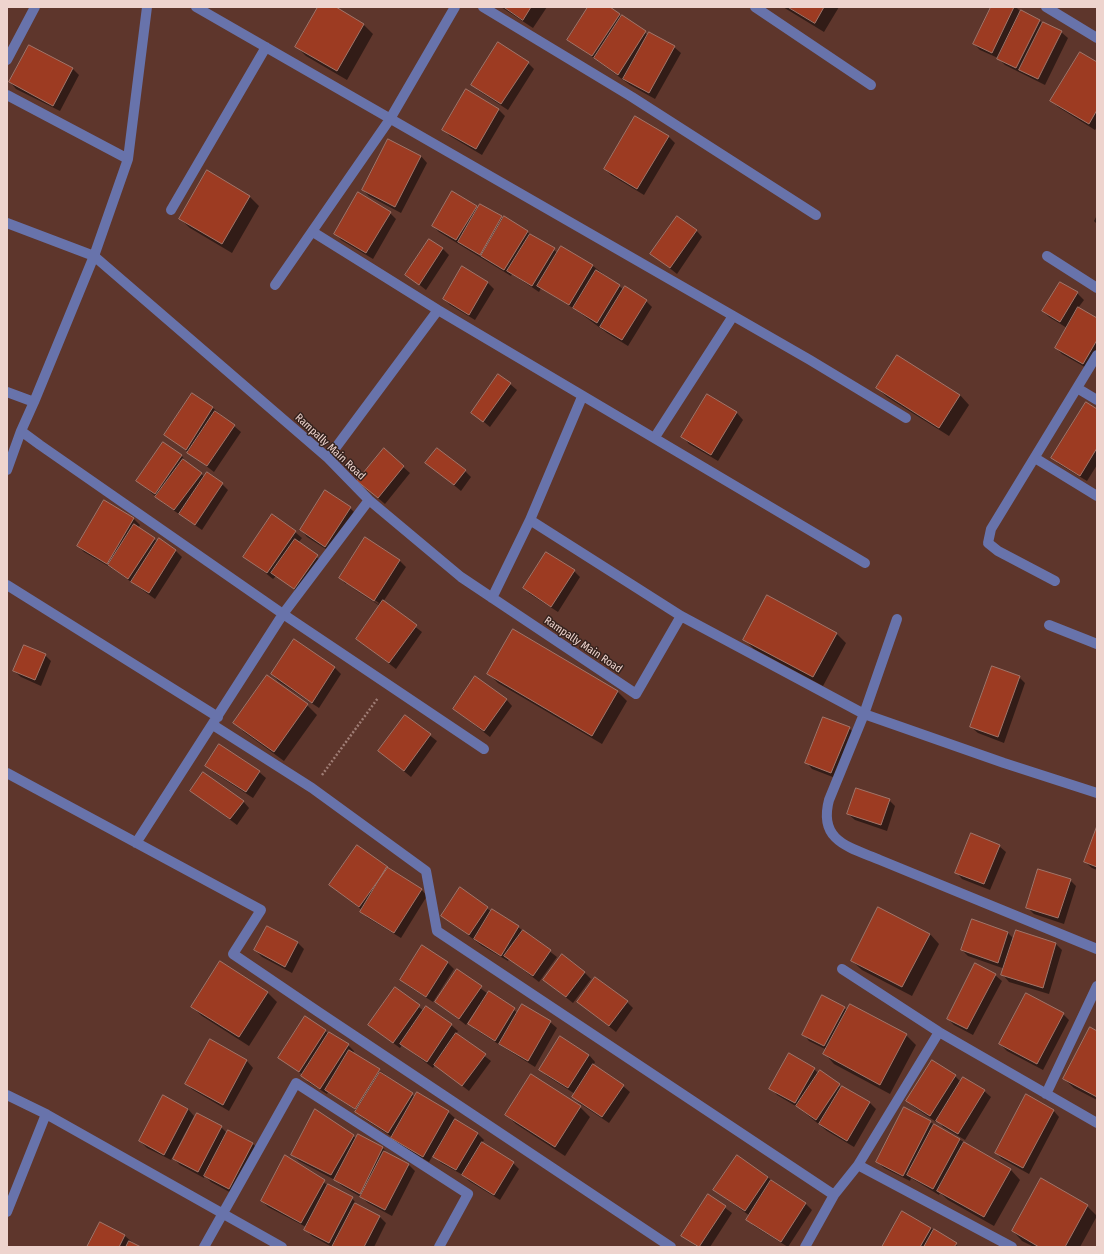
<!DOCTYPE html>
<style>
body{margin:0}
#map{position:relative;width:1104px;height:1254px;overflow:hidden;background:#5e362c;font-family:"Fira Sans Condensed",sans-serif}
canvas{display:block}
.frame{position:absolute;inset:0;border:8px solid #eed4ce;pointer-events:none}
</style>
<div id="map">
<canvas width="1104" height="1254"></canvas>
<div class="frame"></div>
</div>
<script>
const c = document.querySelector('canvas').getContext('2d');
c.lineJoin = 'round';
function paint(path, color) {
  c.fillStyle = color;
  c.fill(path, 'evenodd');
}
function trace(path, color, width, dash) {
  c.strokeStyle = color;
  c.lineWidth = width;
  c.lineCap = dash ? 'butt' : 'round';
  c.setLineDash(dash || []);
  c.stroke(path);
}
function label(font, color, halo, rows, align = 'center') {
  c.font = font + ' "Fira Sans Condensed",sans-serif';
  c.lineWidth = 3;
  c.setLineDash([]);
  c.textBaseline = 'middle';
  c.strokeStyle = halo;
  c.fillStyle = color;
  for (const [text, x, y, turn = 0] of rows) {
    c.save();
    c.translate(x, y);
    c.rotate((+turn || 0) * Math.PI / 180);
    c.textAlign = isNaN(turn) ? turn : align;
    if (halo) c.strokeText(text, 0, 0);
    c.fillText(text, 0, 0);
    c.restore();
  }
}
paint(new Path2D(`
 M319 7H334L364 25 373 34 347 80 306 56 296 46Z
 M501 7H547L533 28Z
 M589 7H608L648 35 674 47 681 53 655 99 630 85 568 39Z
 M783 7H839L824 32Z
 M992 7H1016L1021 12 1039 20 1043 24 1061 32 1068 38 1045 85 1005 65 998 58 980 50 974 44Z
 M528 63 534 69 508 110 479 91 472 84Z
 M1097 64V127L1095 130 1058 107 1052 101Z
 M73 69 79 75 60 111 16 89 10 82Z
 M498 109 505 116 482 155 450 136 444 130Z
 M636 117 669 137 675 143 644 195 611 175 605 169Z
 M421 156 427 163 401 213 369 196 363 190Z
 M207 172 250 197 259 206 232 253 190 228 180 219Z
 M480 205 527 232 558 253 562 247 593 266 624 290 646 301 652 307 628 346 607 333 576 310 541 288 539 292 512 274 511 276 465 248 439 232 433 226 476 207 478 209Z
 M390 213 396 219 373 259 341 240 335 233Z
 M1097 215V224L1094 221Z
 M696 230 702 237 677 274 652 254Z
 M442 248 449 255 426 290 407 275Z
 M463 268 488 283 494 289 475 320 450 305 444 299Z
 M1077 293 1084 300 1078 308 1097 319V357L1090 370 1062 354 1056 348 1067 328 1049 317 1043 311Z
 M510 384 517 390 490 427 472 412Z
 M877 388 960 395 969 405 949 436 887 397Z
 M192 394 213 408 241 432 214 472 166 435Z
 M707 396 737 413 743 420 718 461 689 444 683 437Z
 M1097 410V465L1087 481 1059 464 1052 458Z
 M164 443 182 456 187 463 205 477 222 484 228 490 202 530 163 503 138 481Z
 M384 450 410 473 385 504 365 487Z
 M427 463 465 471 471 477 461 491Z
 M104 501 134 519 140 525 138 528 158 542 159 540 176 551 182 557 155 599 113 569 84 552 78 546Z
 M350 508 356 514 332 553 307 537 301 530Z
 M295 532 302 538 298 543 323 562 301 594 276 576 273 579 245 557Z
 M366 538 400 561 406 567 383 602 422 632 396 669 357 639 380 606 346 584 378 604 379 603 346 581V584L340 578Z
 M574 571 580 577 558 612 530 594 524 588Z
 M836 633 846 643 823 686 754 649 744 639Z
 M294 641 335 668 341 674 319 708 278 681 272 674Z
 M45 655 51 661 41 686 21 677 14 671Z
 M488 673 617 691 627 701 602 744 498 683Z
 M1019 677 1025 683 1004 743 978 733 971 727Z
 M506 699 512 706 490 737 454 709Z
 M307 705 317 715 284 761 244 732 235 723Z
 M405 716 437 741 411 777 379 751Z
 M849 728 855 734 838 779 812 769 806 762Z
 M207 766 259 772 266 778 253 798 213 772Z
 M192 791 243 801 249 808 237 825Z
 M889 800 895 806 887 831 855 820 848 814Z
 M1097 829V870L1092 868 1085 862Z
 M999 846 1006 852 990 890 962 879 956 872Z
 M387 868 421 889 427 896 401 938 368 918 361 912 362 910 330 885Z
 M1070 880 1076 886 1064 924 1034 914 1027 907Z
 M460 889 492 912 518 927 557 957 539 982 509 959 508 961 482 946 442 915Z
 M972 920 1008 933 1014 939 1016 931 1056 944 1062 950 1049 994 1009 982 1003 975 1005 969 968 956 962 950Z
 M268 927 298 943 304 949 292 973 262 957 255 950Z
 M930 934 939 944 912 996 862 970 852 961Z
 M448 963 454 969 433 1002 408 986 401 980Z
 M458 971 488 994 489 993 518 1013 550 1022 557 1028 535 1067 476 1030 470 1024 481 1006 479 1005 466 1025 436 1002Z
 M584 972 591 979 573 1003 544 980Z
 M995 975 1002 981 973 1035 954 1025 948 1019Z
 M395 989 424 1011 451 1025 458 1031 456 1034 491 1061 469 1091 435 1065 433 1068 402 1045 400 1048 369 1025Z
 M267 992 277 1002 249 1046 202 1016 192 1007Z
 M578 1002H627L633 1008 616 1032Z
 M844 1008 848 1011 906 1035 916 1045 890 1094 834 1064 825 1054 827 1050 809 1041 803 1034Z
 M1063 1014 1069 1020 1043 1070 1007 1051 1000 1044Z
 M325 1031 348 1045 354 1051 353 1054 379 1070 415 1097 448 1112 455 1118 454 1120 478 1134 484 1140 482 1143 513 1163 519 1169 500 1200 469 1181 463 1175 441 1163 433 1155 429 1162 398 1144 392 1137 363 1118 357 1111 328 1092 327 1094 308 1082 303 1075 279 1058Z
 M1097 1032V1100L1074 1088 1064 1079Z
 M560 1038 589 1055 595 1062 593 1066 623 1086 630 1092 609 1123 579 1103 573 1096 575 1094 547 1076 540 1070Z
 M210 1041 247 1061 253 1068 229 1111 193 1090 186 1084Z
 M814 1069 819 1074 820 1072 842 1088 870 1103 876 1109 854 1147 827 1131 799 1108 777 1095 771 1088Z
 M955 1076 961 1082 963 1078 984 1091 991 1097 965 1140 943 1127 937 1120 936 1122 914 1107 907 1101Z
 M580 1107 590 1117 565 1156 516 1124 506 1115Z
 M188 1109 194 1116 171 1160 147 1148 140 1141Z
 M1053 1110 1059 1117 1029 1174 1002 1159 996 1153Z
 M930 1122 1011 1170 1020 1180 994 1226 948 1200 940 1193 939 1195 911 1178 910 1181 884 1168 877 1162Z
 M221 1127 227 1133 253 1144 259 1150 235 1195 211 1182 205 1176 204 1178 180 1165 174 1159Z
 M353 1136 357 1139 359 1136 383 1148 389 1155 409 1165 415 1171 392 1216 368 1203 361 1197 342 1186 335 1180 299 1161 292 1155Z
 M737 1156 806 1204 812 1210 788 1247 754 1226 748 1220 750 1216 714 1190Z
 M286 1157 329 1186 352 1198 358 1206 380 1217 386 1223 374 1247H332L312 1236 305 1230 306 1227 268 1207 262 1201Z
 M1041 1180 1087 1206 1097 1216 1080 1247H1034L1022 1241 1013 1231Z
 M708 1195 732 1213 710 1247H697L682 1235Z
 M101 1224 125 1236 138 1247H89Z
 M931 1228 959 1247H883Z`), '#0007');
const building = new Path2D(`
 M318 7H336L364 24 337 71 295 47Z
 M504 7H531L523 20Z
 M588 7H610L620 14 592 56 567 40Z
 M788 7H824L815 23Z
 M991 7H1014L992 53 973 44Z
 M1021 10 1040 20 1016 68 997 59Z
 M622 15 646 31 618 75 594 58Z
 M1043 22 1062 31 1038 79 1019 70Z
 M649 32 675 46 649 93 623 79Z
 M498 42 529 62 501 104 471 85Z
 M29 45 73 68 53 106 9 82Z
 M1080 52 1097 62V110L1089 124 1050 101Z
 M466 89 499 109 476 149 442 130Z
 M635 116 669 136 637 189 604 169Z
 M388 139 421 156 395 207 362 190Z
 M207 170 250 196 222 244 179 219Z
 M452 191 477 206 456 240 432 226Z
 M358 192 391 212 366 253 334 234Z
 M480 204 502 216 480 255 458 242Z
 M504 216 528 231 504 270 481 256Z
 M677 216 697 230 670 268 650 254Z
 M530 234 555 248 532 286 507 271Z
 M429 239 443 248 419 285 405 275Z
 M561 246 593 265 569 305 537 286Z
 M462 266 488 282 469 315 443 299Z
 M596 270 620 285 597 323 573 308Z
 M1060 282 1078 292 1060 322 1042 311Z
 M625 286 647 300 622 340 600 327Z
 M1078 307 1097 318V340L1083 364 1055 348Z
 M897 355 960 395 939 428 876 388Z
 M498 374 511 383 483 422 471 413Z
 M192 393 213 407 186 450 164 435Z
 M707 394 737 412 711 455 681 437Z
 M1086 402 1097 409V448L1080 476 1051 458Z
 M215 411 235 425 207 466 187 453Z
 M163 442 182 455 155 494 136 481Z
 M384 448 404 466 378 498 357 481Z
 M437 448 466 470 454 485 425 463Z
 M183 459 202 473 174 510 155 497Z
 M207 472 223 483 195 525 179 514Z
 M325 490 351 507 325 547 300 530Z
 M104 500 134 518 107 564 77 546Z
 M272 514 296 531 267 573 243 557Z
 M134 524 155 538 128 579 108 565Z
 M365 537 400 560 374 601 339 578Z
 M159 538 176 550 149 593 131 582Z
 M295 539 318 555 294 589 271 573Z
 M546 552 575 570 551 607 523 588Z
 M767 595 837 633 813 677 743 640Z
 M383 600 417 625 389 663 356 639Z
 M513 629 618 691 592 736 487 674Z
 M294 639 335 667 312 703 271 674Z
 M24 645 46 654 35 680 13 671Z
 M992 666 1020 676 998 737 970 727Z
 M267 675 308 704 274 752 233 723Z
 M475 676 507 699 484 731 453 709Z
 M405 715 431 734 404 771 378 751Z
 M823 717 850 727 831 773 805 763Z
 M219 744 260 771 246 792 205 766Z
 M203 772 244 801 230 819 190 791Z
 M856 788 890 799 881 825 847 814Z
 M1097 826V867L1084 862Z
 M971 833 1000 845 984 884 955 873Z
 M357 845 388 867 359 907 329 885Z
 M387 867 422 889 394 933 360 912Z
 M1038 869 1071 879 1058 918 1026 908Z
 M460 887 488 907 469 935 441 916Z
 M878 907 930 934 902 987 851 961Z
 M492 909 519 926 501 956 474 939Z
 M972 919 1008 932 998 963 961 950Z
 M267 926 298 942 285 967 254 950Z
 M523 930 551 950 533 976 504 956Z
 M1016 930 1056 943 1043 988 1001 975Z
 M422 945 448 962 426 997 400 980Z
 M562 954 585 972 566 997 543 980Z
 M220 961 268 992 239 1037 191 1007Z
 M975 963 996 974 967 1029 947 1019Z
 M457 969 482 986 459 1019 435 1002Z
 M595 977 628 1001 609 1026 577 1002Z
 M395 987 420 1005 393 1043 368 1025Z
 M489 991 515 1008 495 1041 468 1024Z
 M1026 993 1064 1013 1037 1064 999 1044Z
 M822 995 845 1007 824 1046 802 1035Z
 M522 1004 551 1021 528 1061 499 1044Z
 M850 1004 907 1034 880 1085 823 1054Z
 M426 1006 452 1024 427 1062 400 1044Z
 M305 1016 326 1030 299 1072 278 1058Z
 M1090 1027 1097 1031V1097L1063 1079Z
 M329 1032 349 1044 320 1089 301 1076Z
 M456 1033 486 1054 462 1086 434 1065Z
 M560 1036 589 1055 568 1088 539 1070Z
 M210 1039 247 1060 223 1105 185 1084Z
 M349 1050 380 1069 355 1109 325 1090Z
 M789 1053 815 1068 795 1103 769 1089Z
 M932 1060 956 1075 930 1116 906 1101Z
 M593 1064 624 1085 602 1117 572 1097Z
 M820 1070 840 1084 816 1120 796 1106Z
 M380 1072 413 1093 388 1133 355 1112Z
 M531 1074 581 1106 555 1147 505 1115Z
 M963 1077 985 1090 958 1134 936 1121Z
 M842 1086 870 1102 847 1141 819 1124Z
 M417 1092 449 1111 423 1157 391 1138Z
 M1026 1094 1054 1110 1023 1168 995 1153Z
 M163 1095 188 1109 164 1155 139 1141Z
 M904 1107 931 1121 903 1176 876 1162Z
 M315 1109 354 1135 331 1175 291 1155Z
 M197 1113 222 1126 198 1172 173 1159Z
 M455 1119 478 1133 456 1170 433 1157Z
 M934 1124 960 1139 933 1189 907 1175Z
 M228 1130 253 1143 229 1189 204 1176Z
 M358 1134 383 1147 360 1194 334 1180Z
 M482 1142 514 1162 494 1195 462 1175Z
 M964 1142 1011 1169 984 1217 937 1191Z
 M384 1151 409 1164 385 1210 360 1197Z
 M285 1155 325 1180 301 1223 261 1201Z
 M737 1155 768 1177 745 1211 713 1190Z
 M1041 1178 1088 1205 1065 1247H1039L1012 1231Z
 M771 1180 806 1203 781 1242 746 1220Z
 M328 1184 353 1197 329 1243 304 1230Z
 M708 1194 726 1206 699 1247 681 1236Z
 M355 1203 380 1216 364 1247H332Z
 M902 1211 931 1228 920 1247H882Z
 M100 1222 125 1235 119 1247H87Z
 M934 1229 957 1243 954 1247H924Z
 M129 1241 141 1247H126Z`);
paint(building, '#9d3b22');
trace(building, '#a27569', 1);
trace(new Path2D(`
 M322 775 378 698`), '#a07e76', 2.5, [2, 2]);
trace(new Path2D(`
 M196 7 810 360 906 418
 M483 7 632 97 816 215
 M755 7 871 85
 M1046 7 1097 38
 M7 60 35 7
 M7 95 128 159
 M171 210 266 47
 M7 223 94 256 328 458 369 500 461 577 636 694 681 616
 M313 232 438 310 865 563
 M1047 256 1097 288
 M275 285 390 119 455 7
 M1077 388 1097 400
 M7 392 34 402 21 431 40 445 283 614 484 749
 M582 397 530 520 681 616 864 714 1004 763 1097 793
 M34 402 94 256 128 159 147 7
 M655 437 733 316
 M328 458 438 310
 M1035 458 1097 496
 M7 470 21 431
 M1055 581 998 551 988 543 991 529 1097 355
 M7 585 218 717
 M492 598 530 520
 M897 619 864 714 829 800C818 841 849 847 880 860L1097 949
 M1049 625 1097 644
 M213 725 312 788 426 871 437 931 834 1195
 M7 773 261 910 233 954 317 1011 671 1247
 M136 843 283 614 369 500
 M842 969 939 1032 1097 1123
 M1046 1094 1097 986
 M7 1095 46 1114 282 1247
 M858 1165 1012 1247
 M7 1212 46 1114
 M204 1247 296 1083 468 1194 439 1247
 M805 1247 834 1195 858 1165 939 1032`), '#6873ab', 10);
label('11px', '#eed4ce', '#36231e', [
 ["Rampally Main Road",330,447,43],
 ["Rampally Main Road",583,645,34]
]);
</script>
